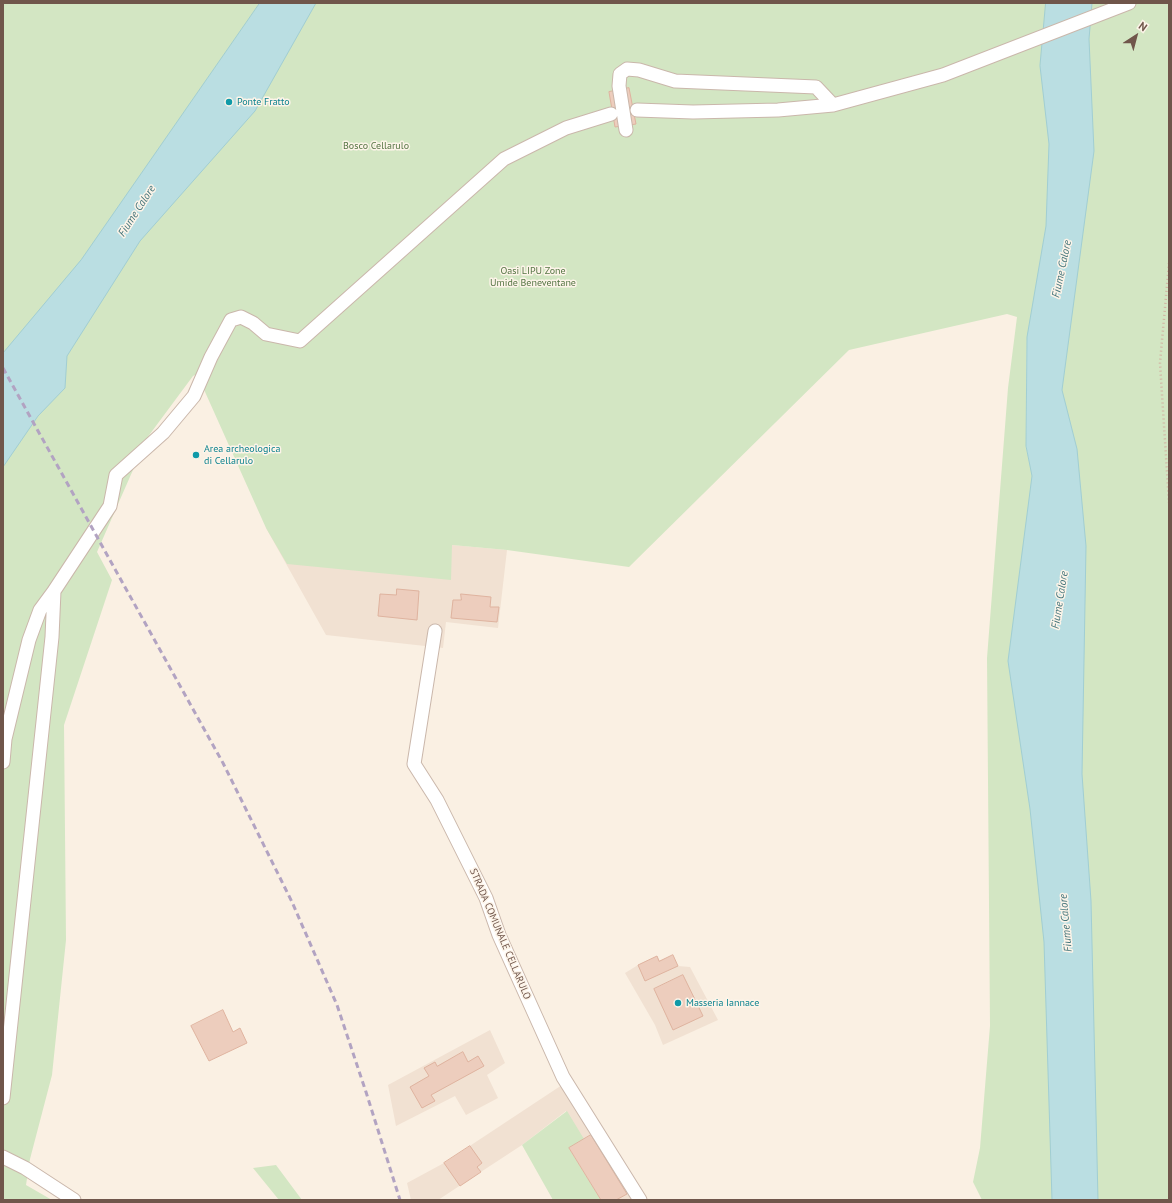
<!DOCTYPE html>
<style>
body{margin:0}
#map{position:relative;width:1172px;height:1203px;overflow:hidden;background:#faf0e3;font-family:"PT Sans",sans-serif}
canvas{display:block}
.frame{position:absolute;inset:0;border:4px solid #70564b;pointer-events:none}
.north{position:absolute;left:1116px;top:16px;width:40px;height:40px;-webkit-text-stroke:3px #fdf4e9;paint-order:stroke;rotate:36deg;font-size:11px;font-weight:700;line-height:16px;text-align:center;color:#70564b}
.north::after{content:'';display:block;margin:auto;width:14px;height:18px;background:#70564b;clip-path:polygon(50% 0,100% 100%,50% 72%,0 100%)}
</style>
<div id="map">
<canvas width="1172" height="1203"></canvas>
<div class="frame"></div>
<div class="north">N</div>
</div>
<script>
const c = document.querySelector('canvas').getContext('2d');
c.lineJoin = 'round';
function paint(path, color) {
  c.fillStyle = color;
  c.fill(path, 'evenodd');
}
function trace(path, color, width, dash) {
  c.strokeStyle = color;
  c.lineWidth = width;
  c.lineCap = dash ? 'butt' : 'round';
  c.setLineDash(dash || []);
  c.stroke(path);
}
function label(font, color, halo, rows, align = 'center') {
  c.font = font + ' "PT Sans",sans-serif';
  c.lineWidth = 3;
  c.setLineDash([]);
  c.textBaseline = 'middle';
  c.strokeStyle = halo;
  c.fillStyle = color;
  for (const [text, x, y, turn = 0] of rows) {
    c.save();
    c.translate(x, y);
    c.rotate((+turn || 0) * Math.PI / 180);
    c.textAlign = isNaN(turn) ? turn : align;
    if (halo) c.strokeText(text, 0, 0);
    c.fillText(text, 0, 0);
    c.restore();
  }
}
paint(new Path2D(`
 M266 528 507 550 498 628 446 622 443 648 326 635Z
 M673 955 678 966 690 967 718 1020 663 1045 655 1025 625 973 638 965 657 956 660 961Z
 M490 1030 505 1063 487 1075 498 1098 466 1115 455 1096 396 1126 388 1085Z
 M562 1085 635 1200H601L569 1148 566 1111 522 1145 438 1200H411L407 1183 444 1163Z`), '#f1e1d2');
paint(new Path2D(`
 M3 3H1169V1200H982L973 1182 980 1148 990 1026 987 658 1008 388 1017 317 1007 314 849 350 629 567 507 550 452 545 451 580 287 564 266 528 197 374 193 376 147 438 97 552 112 580 64 725 66 940 52 1075 30 1159 26 1185 52 1200H3V1167L10 1157 3 1153ZM1027 337 1029 460 1026 446Z
 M567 1111 584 1139 569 1148 601 1200H553L522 1145Z
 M276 1165 302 1200H279L253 1168Z`), '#d3e6c3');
const water = new Path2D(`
 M260 3H316L255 111 140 241 67 356 65 388 38 416 3 467V353L81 260Z
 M1046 3H1092L1089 39 1094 151 1062 390 1077 449 1086 546 1082 774 1091 901 1098 1200H1052L1044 942 1030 809 1008 661 1032 476 1026 446 1027 337 1046 226 1049 144 1040 66Z`);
paint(water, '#badee2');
trace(water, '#a1ced3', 1);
const building = new Path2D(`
 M629 88 636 124 615 127 609 92Z
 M397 589 419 591 417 620 378 616 380 594 396 595Z
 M461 594 491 597 490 607H499L497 622 451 618 453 600H461Z
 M673 955 678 966 645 981 638 965 657 956 659 961Z
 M683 975 703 1016 673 1030 654 989Z
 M223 1010 233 1032 240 1028 247 1043 209 1061 191 1026Z
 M463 1052 468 1062 478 1056 484 1066 431 1095 435 1101 422 1108 410 1087 429 1076 424 1068 435 1062 437 1066Z
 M591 1135 627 1194 616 1200H601L569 1148Z
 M470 1146 482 1163 477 1167 481 1172 460 1186 444 1163Z`);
paint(building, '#edcdbd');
trace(building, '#dfb39f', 1);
const street = new Path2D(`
 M637 110 693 112 778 110 833 105 943 75 1129 3
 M626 130 619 86 620 74 627 69 639 70 675 81 816 87 833 105
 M435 631 414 764 437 800 486 898 499 935 563 1077 640 1200
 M3 762 5 739 29 640 40 610 54 591
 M3 1098 52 637 54 591 110 506 116 475 163 433 194 396 211 357 231 320 241 317 253 323 266 334 300 341 504 159 566 128 611 114
 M3 1157 25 1168 74 1200`);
trace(street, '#cab7ab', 15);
trace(new Path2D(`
 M1169 263 1160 363 1169 503`), '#d2b1a1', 2.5, [1, 3]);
trace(street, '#fff', 13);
trace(new Path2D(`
 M3 368 223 763 292 902 337 1005 366 1092 400 1200`), '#b2a3c2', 3, [6, 4]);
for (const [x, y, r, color] of [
 [229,102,4,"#0f9aa8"],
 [196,455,4,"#0f9aa8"],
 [678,1003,4,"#0f9aa8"]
]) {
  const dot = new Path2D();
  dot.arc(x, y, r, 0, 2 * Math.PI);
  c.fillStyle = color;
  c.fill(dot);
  trace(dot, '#fdf4e9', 1.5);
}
label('10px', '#0d838f', '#fdf4e9', [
 ["Ponte Fratto",237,102],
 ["Area archeologica",204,449],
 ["di Cellarulo",204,461],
 ["Masseria Iannace",686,1003]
], 'left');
label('10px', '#557544', '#fdf4e9', [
 ["Bosco Cellarulo",376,146],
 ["Oasi LIPU Zone",533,271],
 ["Umide Beneventane",533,283]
]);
label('10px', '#70564b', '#fdf4e9', [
 ["STRADA COMUNALE CELLARULO",500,934,67]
]);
label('italic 11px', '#44757b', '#fdf4e9', [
 ["Fiume Calore",137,211,-57],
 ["Fiume Calore",1062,269,-78],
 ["Fiume Calore",1060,600,-81],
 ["Fiume Calore",1066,923,-95]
]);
</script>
